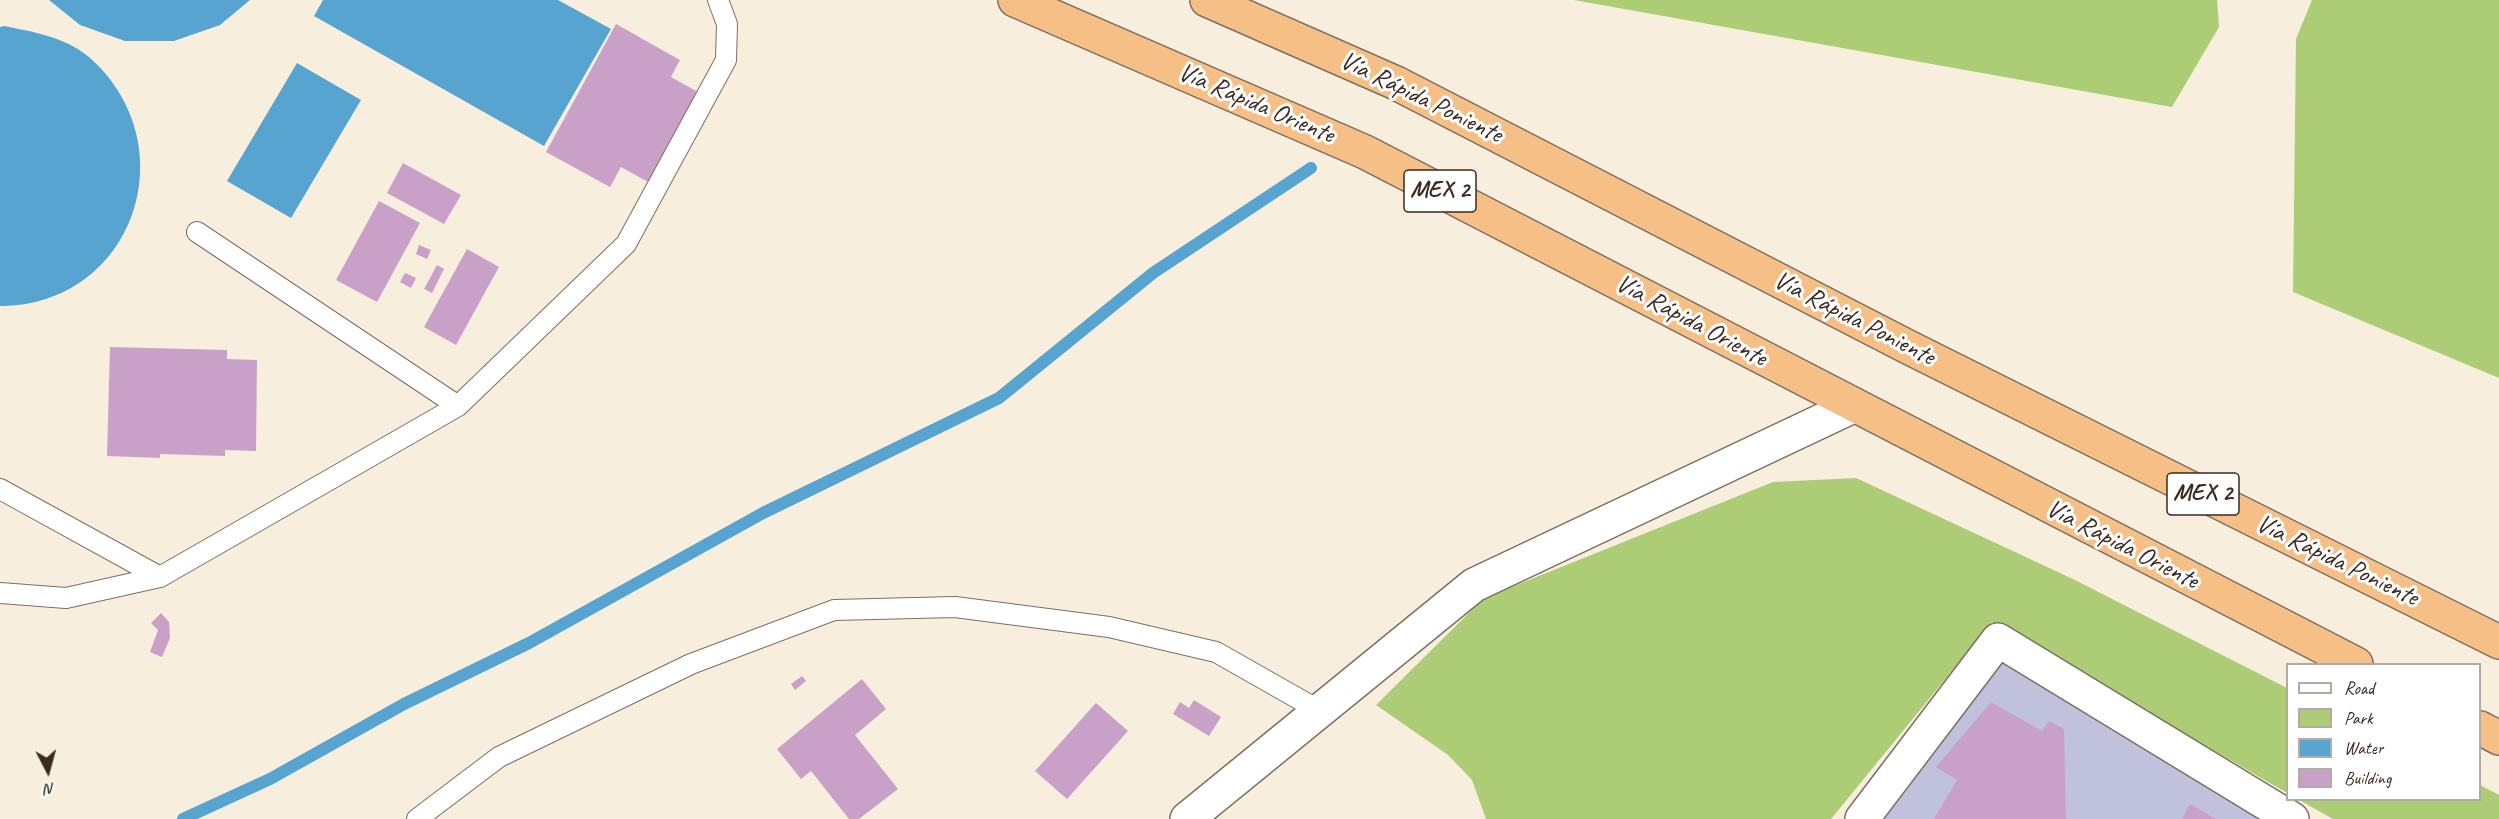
<!DOCTYPE html>
<meta charset="utf-8">
<style>
body{margin:0}
#map{position:relative;width:2499px;height:819px;overflow:hidden;background:#f8eede;font-family:Caveat,sans-serif}
canvas{display:block}
.legend{position:absolute;left:2286px;top:663px;width:195px;height:138px;box-sizing:border-box;background:#fff;border:2px solid #b1aaa5;margin:0;padding:8px 10px;list-style:none;font-size:18px;color:#3b2a1e}
.legend li{display:flex;align-items:center;gap:12px;height:30px}
.legend b{width:30px;border:2px solid #b1aaa5}
.north{position:absolute;left:18px;top:741px;width:60px;height:60px;-webkit-text-stroke:4px #fff;paint-order:stroke;rotate:174deg;font-size:16px;font-weight:700;line-height:24px;text-align:center;color:#3b2a1e}
.north::after{content:'';display:block;margin:auto;width:21px;height:27px;background:#3b2a1e;clip-path:polygon(50% 0,100% 100%,50% 72%,0 100%)}
</style>
<div id="map">
<canvas width="2499" height="819"></canvas>
<ul class="legend">
<li><b style="height:8px;background:#fff"></b>Road</li>
<li><b style="height:16px;background:#accd76"></b>Park</li>
<li><b style="height:16px;background:#57a4d0"></b>Water</li>
<li><b style="height:16px;background:#c9a1c8"></b>Building</li>
</ul>
<div class="north">N</div>
</div>
<script>
const c = document.querySelector('canvas').getContext('2d');
c.lineJoin = 'round';
function paint(path, color) {
  c.fillStyle = color;
  c.fill(path, 'evenodd');
}
function trace(path, color, width, dash) {
  c.strokeStyle = color;
  c.lineWidth = width;
  c.lineCap = dash ? 'butt' : 'round';
  c.setLineDash(dash || []);
  c.stroke(path);
}
function label(font, color, halo, rows, align = 'center') {
  c.font = font + ' Caveat,sans-serif';
  c.lineWidth = 6;
  c.setLineDash([]);
  c.textBaseline = 'middle';
  c.strokeStyle = halo;
  c.fillStyle = color;
  for (const [text, x, y, turn = 0] of rows) {
    c.save();
    c.translate(x, y);
    c.rotate((+turn || 0) * Math.PI / 180);
    c.textAlign = isNaN(turn) ? turn : align;
    if (halo) c.strokeText(text, 0, 0);
    c.fillText(text, 0, 0);
    c.restore();
  }
}
paint(new Path2D(`
 M1998 640 2292 819H1862Z`), '#c0c2dd');
paint(new Path2D(`
 M1574 0H2217L2219 27 2172 107Z
 M2312 0H2499V378L2293 292 2296 39Z
 M1856 478 2073 579 2287 688V793L1992 622 1831 819H1486L1472 780 1448 755 1376 705 1484 598 1773 482Z
 M2480 785 2499 795V819H2333L2299 800H2480Z`), '#accd76');
paint(new Path2D(`
 M49 0H250L220 25 174 41H125L80 25Z
 M323 0H558L611 29 544 146 314 16Z
 M4 26C34 32 65 37 89 57 189 145 134 306 0 306V27Z
 M297 63 361 100 291 218 227 181Z`), '#57a4d0');
trace(new Path2D(`
 M183 819 270 779 404 704 529 643 763 513 999 398 1153 273 1311 168`), '#57a4d0', 12);
paint(new Path2D(`
 M616 24 680 60 671 77 698 92 648 182 621 167 610 187 546 152Z
 M403 163 461 195 444 224 387 193Z
 M379 201 420 223 377 302 336 280Z
 M419 245 431 250 427 259 416 254Z
 M467 249 499 267 456 345 424 327Z
 M437 265 444 269 432 293 424 289Z
 M405 273 416 278 411 288 400 282Z
 M110 347 227 350V359L257 360 256 451 225 450V456L160 454V458L107 456Z
 M161 613 169 622 170 638 162 657 150 652 158 630 151 623Z
 M802 676 806 681 795 690 791 684Z
 M862 679 886 709 855 735 898 789 859 819H849L811 771 801 779 777 749Z
 M1194 700 1221 717 1209 736 1173 714 1180 702 1189 708Z
 M1991 702 2042 731 2049 721 2064 729 2066 819H1934L1957 780 1936 767Z
 M1096 703 1128 731 1067 799 1035 771Z
 M2190 804 2216 819H2182Z`), '#c9a1c8');
const service = new Path2D(`
 M197 232 458 406
 M0 489 160 577
 M0 593 66 598 160 577 458 406 626 244 726 60 727 24 718 0
 M417 819 499 757 691 664 834 610 955 607 1109 627 1216 652 1320 711`);
const minor = new Path2D(`
 M1187 819 1474 585 1853 406
 M1862 819 1998 640 2292 819`);
const trunk = new Path2D(`
 M1015 0 1365 152 2356 664
 M1207 0 1396 83 1908 347 2499 642
 M2480 728 2499 738`);
trace(service, '#7d6f61', 22);
trace(minor, '#7d6f61', 36);
trace(trunk, '#7d6f61', 36);
trace(service, '#fff', 20);
trace(minor, '#fff', 33);
trace(trunk, '#f5bf86', 33);
for (const [x, y, w] of [
 [1440,191,72],
 [2203,494,72]
]) {
  const box = new Path2D();
  box.roundRect(x - w / 2, y - 21, w, 42, 4.5);
  c.fillStyle = '#fff';
  c.fill(box);
  trace(box, '#3b2a1e', 1.5);
}
label('bold 24px', '#3b2a1e', null, [
 ["MEX 2",1440,191],
 ["MEX 2",2203,494]
]);
label('26px', '#3b2a1e', '#fff', [
 ["Vía Rápida Poniente",1421,98,26],
 ["Vía Rápida Oriente",1256,104,23],
 ["Vía Rápida Poniente",1854,319,27],
 ["Vía Rápida Oriente",1691,321,28],
 ["Vía Rápida Oriente",2122,545,27],
 ["Vía Rápida Poniente",2337,561,26]
]);
</script>
